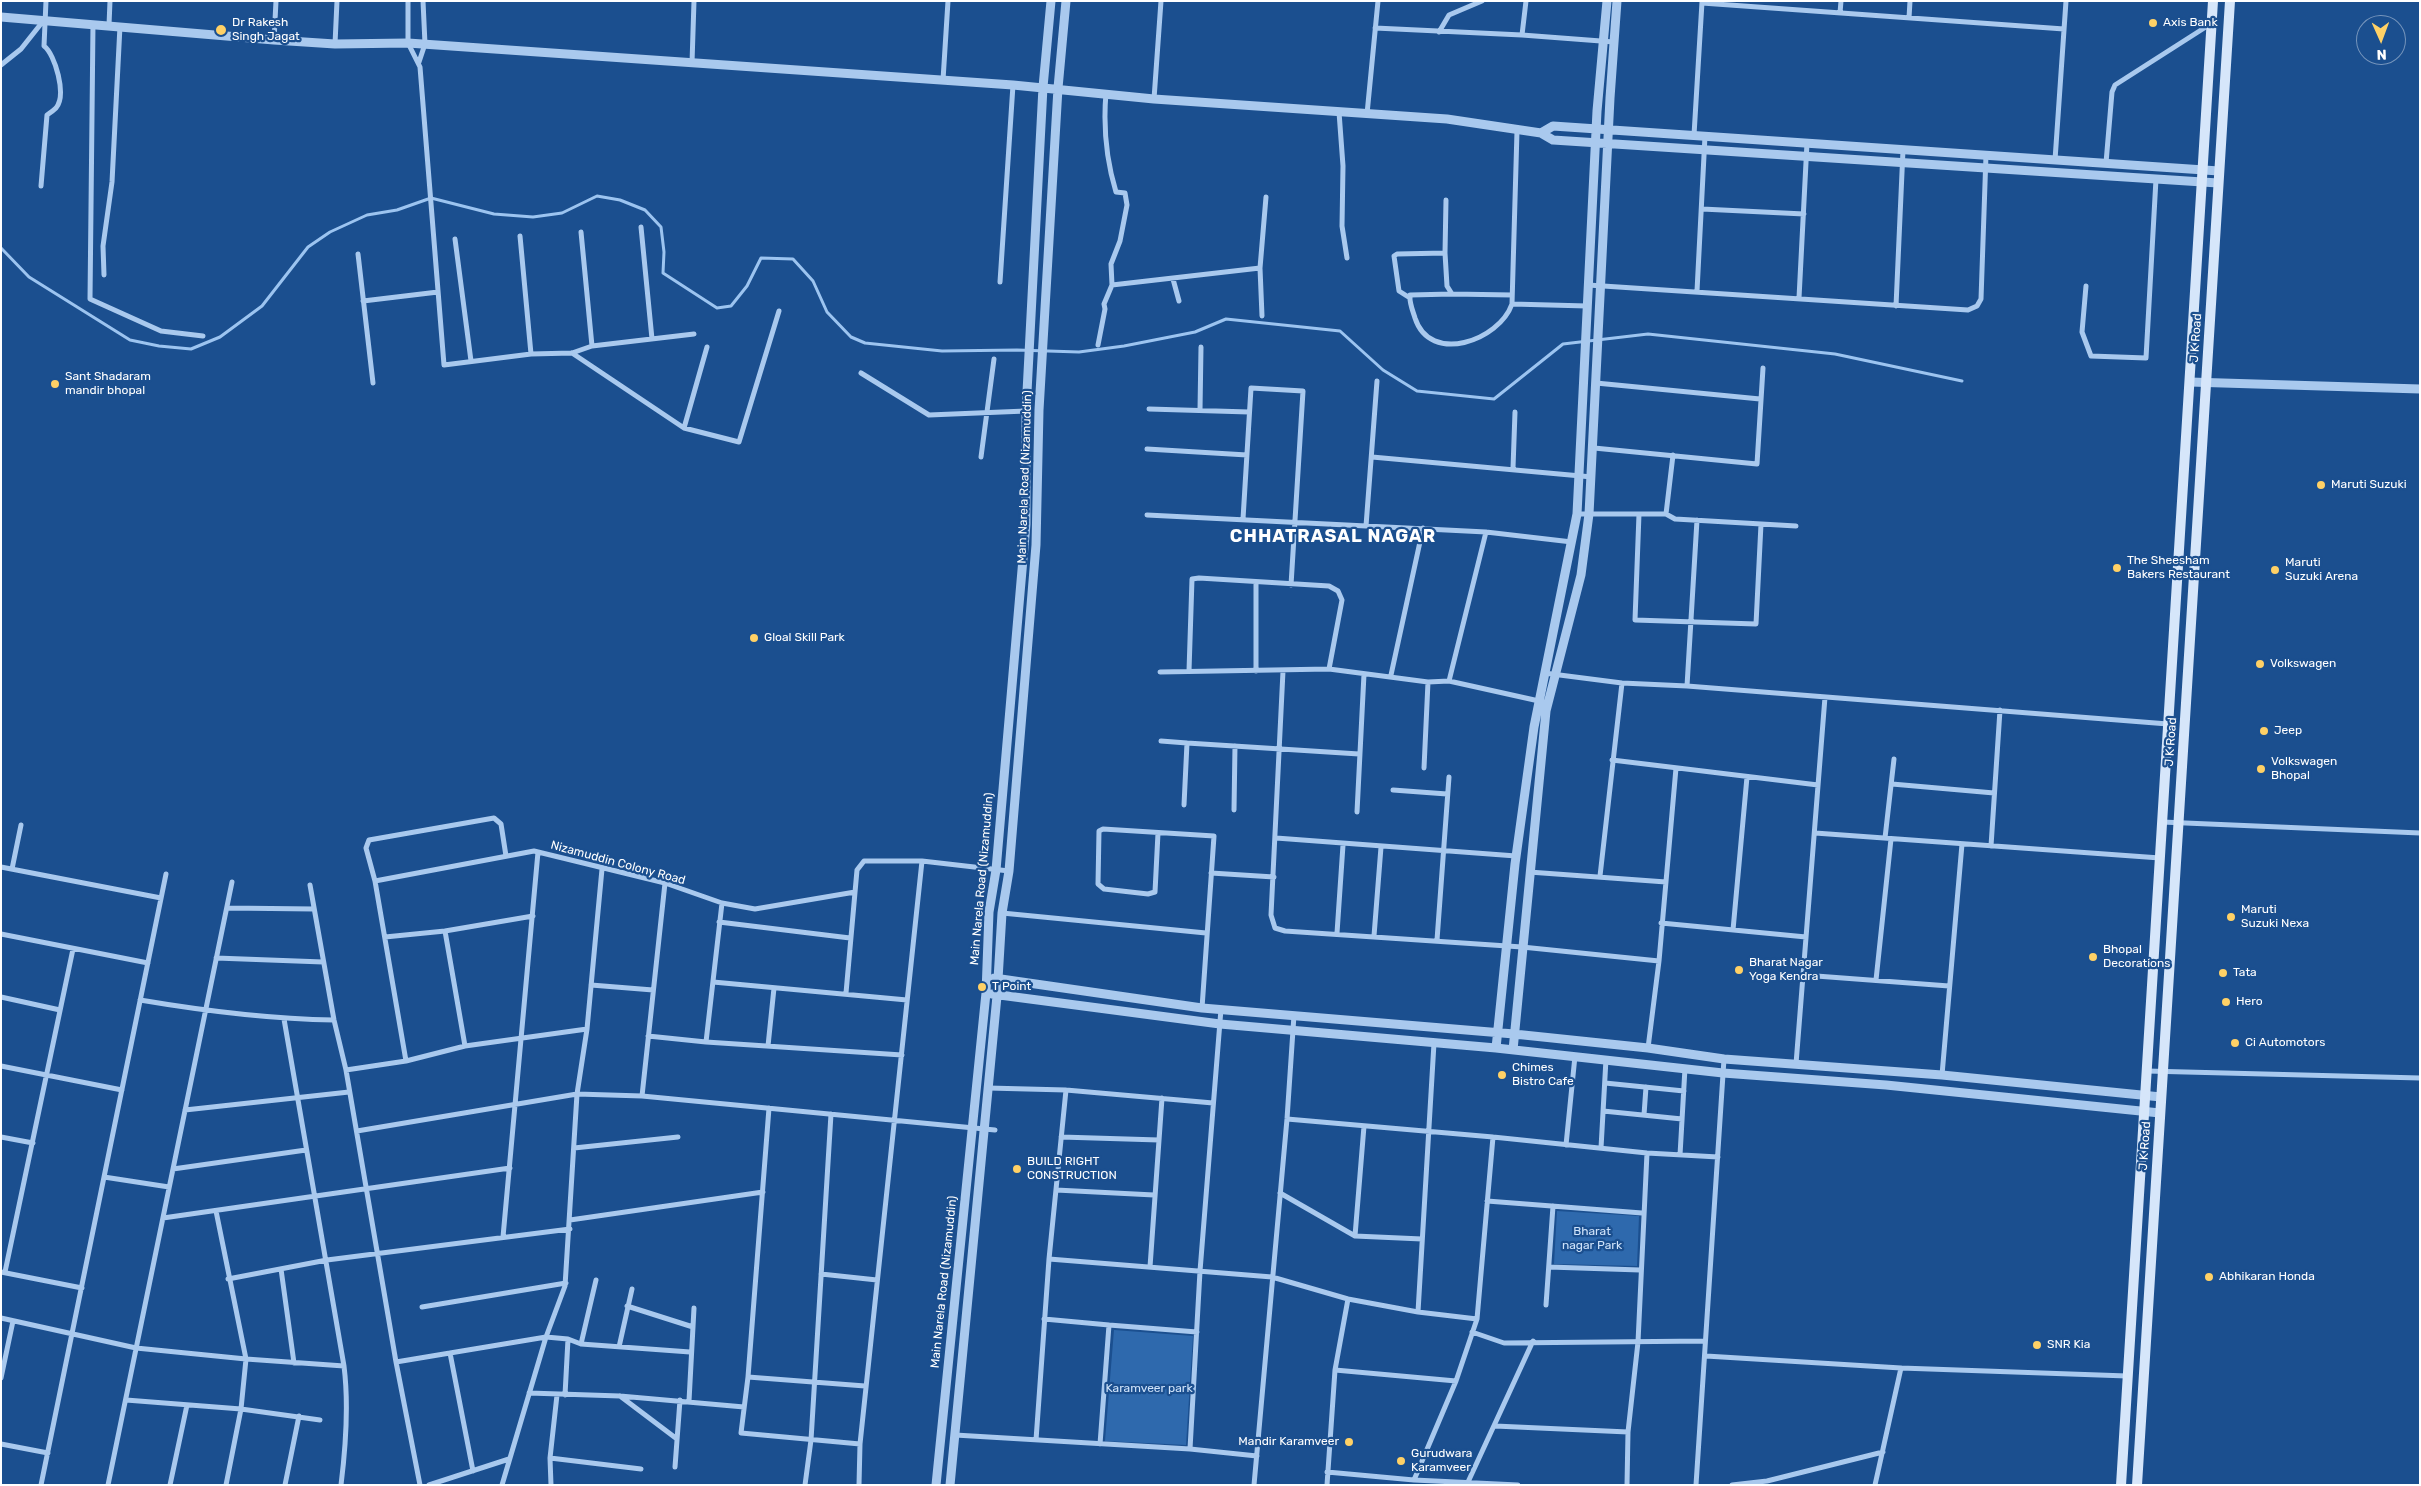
<!DOCTYPE html>
<style>
body{margin:0}
#map{position:relative;width:2421px;height:1486px;overflow:hidden;background:#1b4f8f;font-family:Rubik,sans-serif}
canvas{display:block}
.frame{position:absolute;inset:0;border:2px solid #fff;pointer-events:none}
.north{position:absolute;left:2356px;top:15px;width:50px;height:50px;box-sizing:border-box;background:#1b4f8f;border:1px solid #7695bc;border-radius:50%;rotate:178deg;font-size:14px;font-weight:700;line-height:20px;text-align:center;color:#fff}
.north::after{content:'';display:block;margin:auto;width:18px;height:22px;background:#ffd166;clip-path:polygon(50% 0,100% 100%,50% 72%,0 100%)}
</style>
<div id="map">
<canvas width="2421" height="1486"></canvas>
<div class="frame"></div>
<div class="north">N</div>
</div>
<script>
const c = document.querySelector('canvas').getContext('2d');
c.lineJoin = 'round';
function paint(path, color) {
  c.fillStyle = color;
  c.fill(path, 'evenodd');
}
function trace(path, color, width, dash) {
  c.strokeStyle = color;
  c.lineWidth = width;
  c.lineCap = dash ? 'butt' : 'round';
  c.setLineDash(dash || []);
  c.stroke(path);
}
function label(font, color, halo, rows, align = 'center') {
  c.font = font + ' Rubik,sans-serif';
  c.lineWidth = 4.5;
  c.setLineDash([]);
  c.textBaseline = 'middle';
  c.strokeStyle = halo;
  c.fillStyle = color;
  for (const [text, x, y, turn = 0] of rows) {
    c.save();
    c.translate(x, y);
    c.rotate((+turn || 0) * Math.PI / 180);
    c.textAlign = isNaN(turn) ? turn : align;
    if (halo) c.strokeText(text, 0, 0);
    c.fillText(text, 0, 0);
    c.restore();
  }
}
paint(new Path2D(`
 M1557 1211 1639 1216 1637 1266 1554 1264Z
 M1114 1330 1193 1336 1186 1445 1105 1441Z`), '#2e69ad');
trace(new Path2D(`
 M1 248 29 277 130 340 159 346 191 349 220 337 262 306 308 247 330 232 367 215 397 210 431 198 494 214 533 217 562 213 597 196 620 200 645 210 661 227 664 252 663 273 717 308 731 306 747 286 761 258 793 259 813 281 827 312 851 337 865 343 942 351 1017 350 1079 352 1124 346 1195 332 1226 319 1340 331 1383 370 1417 391 1494 399 1563 344 1648 334 1835 354 1962 381`), '#9cc4f0', 3);
trace(new Path2D(`
 M408 1V43L420 67 444 365 531 354 572 353 592 346 694 334
 M1702 3 2064 29
 M1840 13 1841 1
 M1909 18 1910 1
 M93 24 90 299 161 331 203 336
 M109 25 110 1
 M1375 28 1522 35 1614 42
 M1439 32 1449 15 1482 1
 M1522 35 1526 1
 M274 40 276 1
 M335 44 337 1
 M419 62 425 44 423 1
 M692 63 694 1
 M1 65 21 49 44 20
 M943 80 948 1
 M1154 99 1161 1
 M1339 112 1343 166 1342 226 1347 258
 M1367 114 1378 1
 M1694 135 1702 2
 M2055 160 2066 1
 M2106 163 2112 92 2115 85 2212 23
 M41 186 47 115C50 113 54 110 56 108 67 95 55 54 44 46L46 1
 M1702 209 1804 214
 M641 227 652 339
 M581 232 592 346
 M520 236 531 354
 M455 239 471 361
 M1445 253 1447 286 1452 294 1512 295
 M358 254 373 383
 M104 275 103 246 112 182 120 26
 M1173 279 1179 301
 M1000 282 1013 85
 M1112 285 1260 268
 M1588 285 1968 310 1977 306 1981 299 1986 155
 M2086 286 2082 332 2091 356 2146 358 2156 179
 M1697 291 1705 136
 M1452 294 1410 295C1409 303 1413 311 1415 318 1430 365 1499 341 1512 304L1517 131
 M1410 298 1399 291 1394 256 1397 254 1445 253 1446 200
 M1799 298 1807 143
 M363 301 438 292
 M1512 304 1587 306
 M1896 306 1903 150
 M1262 316 1260 268 1266 197
 M1098 345 1105 309 1104 304 1112 285 1111 264 1120 241 1127 205 1125 193 1116 192C1106 159 1103 128 1106 93
 M572 353 684 428 739 442 779 311
 M861 373 929 415 1026 411
 M1596 383 1760 399
 M1149 409 1249 412
 M1200 410 1201 347
 M684 428 707 347
 M1594 448 1757 464 1763 368
 M1147 449 1247 455
 M981 457 994 359
 M1372 457 1592 477
 M1513 468 1515 412
 M1577 514H1666L1675 519 1796 526
 M1639 514 1635 620 1756 624 1761 524
 M1666 514 1673 455
 M1147 515 1486 532 1572 542
 M1243 519 1251 388 1303 391 1291 585
 M1366 526 1377 381
 M1189 671 1192 579 1199 578 1329 586 1338 591 1342 600 1329 669
 M1256 671V583
 M1283 671 1271 915 1275 928 1285 931 1522 947 1659 961
 M1160 672 1329 669 1428 682 1449 681 1548 703
 M1544 673 1622 683 1687 686 2168 724
 M1391 675 1423 528
 M1449 681 1486 532
 M1687 686 1697 520
 M1161 741 1187 743
 M1612 760 1818 785
 M1424 768 1428 682
 M1892 784 1994 793
 M1393 790 1447 794
 M1184 805 1187 743 1359 754
 M1234 810 1235 746
 M1357 812 1364 674
 M2162 822 2420 833
 M1158 833 1155 892 1148 894 1104 889 1098 884 1099 831 1103 829 1214 836 1202 1008
 M1815 833 2160 858
 M1276 838 1516 856
 M1885 838 1894 759
 M1991 846 2000 710
 M1 867 161 898
 M12 869 21 825
 M1529 872 1666 882
 M1211 873 1274 877
 M1600 876 1622 683
 M375 881 534 851 665 883 722 903 755 909 855 892
 M310 885 334 1020 346 1070 396 1362 420 1485
 M227 908 314 909
 M1002 913 1206 933
 M719 922 850 938
 M1661 923 1806 937
 M1733 930 1747 777
 M445 931 465 1046
 M1337 933 1343 845
 M1 934 148 963
 M1374 936 1381 847
 M385 937 445 931 533 916
 M1437 940 1449 777
 M216 958 323 962
 M1803 975 1949 986
 M1876 980 1891 839
 M713 982 907 1000
 M591 985 653 990
 M846 993 857 870 864 861H922L1009 871
 M1 997 60 1010
 M140 1000C205 1011 268 1019 334 1020
 M648 1036 706 1042 902 1055
 M706 1042 722 903
 M768 1046 774 988
 M1648 1048 1659 961 1676 768
 M406 1061 375 881 366 848 369 840 494 818 501 824 506 856
 M1796 1064 1825 697
 M1 1066 122 1090
 M346 1070 406 1061 465 1046 587 1029
 M2147 1071 2420 1078
 M1942 1075 1962 844
 M1605 1083 1684 1091
 M988 1088 1066 1090 1213 1103
 M642 1096 665 883
 M769 1108 748 1377 741 1433 860 1444 922 861
 M185 1110 349 1092
 M1603 1111 1682 1119
 M1644 1115 1646 1087
 M1287 1119 1493 1137 1647 1153 1718 1157
 M357 1131 577 1094 642 1096 995 1130
 M1 1137 33 1143
 M1061 1137 1159 1140
 M1566 1145 1575 1056
 M574 1148 678 1137
 M1601 1148 1606 1059
 M1680 1155 1685 1068
 M173 1169 306 1150
 M104 1177 169 1187
 M1056 1190 1154 1195
 M1280 1193 1355 1236 1422 1239
 M1487 1201 1642 1213
 M216 1211 246 1359 241 1409 226 1485
 M163 1218 510 1168
 M570 1220 763 1192
 M1355 1236 1364 1126
 M503 1237 538 852
 M1049 1259 1272 1277 1348 1299 1418 1312 1477 1319
 M1150 1267 1162 1098
 M1549 1267 1640 1270
 M281 1269 294 1363
 M1 1272 82 1288
 M5 1272 73 949
 M821 1274 877 1280
 M228 1279 327 1260 570 1229
 M1546 1305 1553 1206
 M627 1306 693 1327
 M422 1307 566 1283
 M1418 1312 1434 1043
 M1 1318 136 1348 246 1359 344 1366 284 1019
 M1044 1319 1109 1325
 M1472 1332 1504 1343 1705 1341
 M581 1344 596 1280
 M619 1347 632 1289
 M450 1353 473 1471
 M1706 1356 1901 1368 2127 1376
 M396 1362 546 1337 568 1339 581 1344 690 1352
 M1335 1370 1456 1381
 M748 1377 865 1386
 M1 1378 13 1321
 M529 1393 620 1396 744 1407
 M565 1395 568 1339
 M620 1396 677 1439
 M126 1400 241 1409 320 1420
 M689 1401 694 1308
 M1495 1426 1628 1432
 M955 1435 1190 1449 1257 1456
 M1036 1440 1049 1259 1066 1090
 M1 1444 48 1453
 M1100 1444 1109 1325 1197 1332
 M1190 1449 1200 1271 1221 1009
 M550 1458 641 1469
 M675 1467 680 1400
 M1327 1472 1414 1480 1518 1485
 M1414 1480 1456 1381 1477 1319 1493 1137
 M1468 1482 1533 1341
 M41 1485 166 874
 M108 1485 232 882
 M170 1485 187 1405
 M285 1485 299 1416
 M341 1485C346 1445 349 1406 344 1366
 M429 1485 509 1459
 M502 1485 546 1337 565 1286 577 1094 587 1029 602 869
 M551 1485 550 1458 557 1395
 M805 1485 811 1440 831 1114
 M859 1485 860 1444
 M1254 1485 1287 1119 1294 1015
 M1327 1485 1335 1370 1348 1299
 M1627 1485 1628 1432 1638 1342 1647 1153
 M1696 1485 1724 1059
 M1732 1485 1767 1481 1883 1452
 M1875 1485 1901 1368`), '#a9c9ee', 5);
trace(new Path2D(`
 M1 17 274 40 335 44 408 43 1013 85 1154 99 1447 119 1541 133 1553 140 2218 183
 M1541 133 1553 126 2219 171
 M2190 382 2420 389
 M994 978 1202 1008 1514 1034 1648 1048 1724 1059 1942 1075 2161 1097
 M992 994 1220 1024 1496 1048 1723 1073 1886 1085 2160 1113
 M1496 1048 1515 864 1534 727 1577 514 1597 111 1607 1
 M1513 1050 1546 711 1581 575 1589 514 1610 98 1617 1
 M936 1485 986 993 989 912 996 870 1026 524V411L1043 87 1051 1
 M950 1485 997 996 1002 913 1009 871 1036 545 1039 410 1058 88 1066 1`), '#a9c9ee', 9);
trace(new Path2D(`
 M2121 1485 2213 1
 M2137 1485 2230 1`), '#d6e6fa', 10);
for (const [x, y, r, color] of [
 [2153,23,5,"#ffd166"],
 [221,30,6,"#ffd166"],
 [55,384,5,"#ffd166"],
 [2321,485,5,"#ffd166"],
 [2117,568,5,"#ffd166"],
 [2275,570,5,"#ffd166"],
 [754,638,5,"#ffd166"],
 [2260,664,5,"#ffd166"],
 [2264,731,5,"#ffd166"],
 [2261,769,5,"#ffd166"],
 [2231,917,5,"#ffd166"],
 [2093,957,5,"#ffd166"],
 [1739,970,5,"#ffd166"],
 [2223,973,5,"#ffd166"],
 [982,987,5,"#ffd166"],
 [2226,1002,5,"#ffd166"],
 [2235,1043,5,"#ffd166"],
 [1502,1075,5,"#ffd166"],
 [1017,1169,5,"#ffd166"],
 [2209,1277,5,"#ffd166"],
 [2037,1345,5,"#ffd166"],
 [1349,1442,5,"#ffd166"],
 [1401,1461,5,"#ffd166"]
]) {
  const dot = new Path2D();
  dot.arc(x, y, r, 0, 2 * Math.PI);
  c.fillStyle = color;
  c.fill(dot);
  trace(dot, '#1b4f8f', 2);
}
label('12px', '#fff', '#1b4f8f', [
 ["Dr Rakesh",232,23],
 ["Singh Jagat",232,37],
 ["Axis Bank",2163,23],
 ["Sant Shadaram",65,377],
 ["mandir bhopal",65,391],
 ["Maruti Suzuki",2331,485],
 ["The Sheesham",2127,561],
 ["Bakers Restaurant",2127,575],
 ["Maruti",2285,563],
 ["Suzuki Arena",2285,577],
 ["Gloal Skill Park",764,638],
 ["Volkswagen",2270,664],
 ["Jeep",2274,731],
 ["Volkswagen",2271,762],
 ["Bhopal",2271,776],
 ["Maruti",2241,910],
 ["Suzuki Nexa",2241,924],
 ["Bhopal",2103,950],
 ["Decorations",2103,964],
 ["Bharat Nagar",1749,963],
 ["Yoga Kendra",1749,977],
 ["Tata",2233,973],
 ["T Point",992,987],
 ["Hero",2236,1002],
 ["Ci Automotors",2245,1043],
 ["Chimes",1512,1068],
 ["Bistro Cafe",1512,1082],
 ["BUILD RIGHT",1027,1162],
 ["CONSTRUCTION",1027,1176],
 ["Abhikaran Honda",2219,1277],
 ["SNR Kia",2047,1345],
 ["Mandir Karamveer",1339,1442,"right"],
 ["Gurudwara",1411,1454],
 ["Karamveer",1411,1468]
], 'left');
label('12px', '#fff', '#1b4f8f', [
 ["J K Road",2196,338,-86],
 ["Main Narela Road (Nizamuddin)",1025,477,-88],
 ["J K Road",2171,742,-86],
 ["Nizamuddin Colony Road",618,863,15],
 ["Main Narela Road (Nizamuddin)",982,879,-85],
 ["J K Road",2145,1146,-86],
 ["Main Narela Road (Nizamuddin)",944,1282,-84]
]);
label('12px', '#cfe3fa', '#1b4f8f', [
 ["Bharat",1592,1232],
 ["nagar Park",1592,1246],
 ["Karamveer park",1149,1389]
]);
c.letterSpacing = '1px';
label('bold 18px', '#fff', '#1b4f8f', [
 ["CHHATRASAL NAGAR",1333,537]
]);
c.letterSpacing = '0px';
</script>
